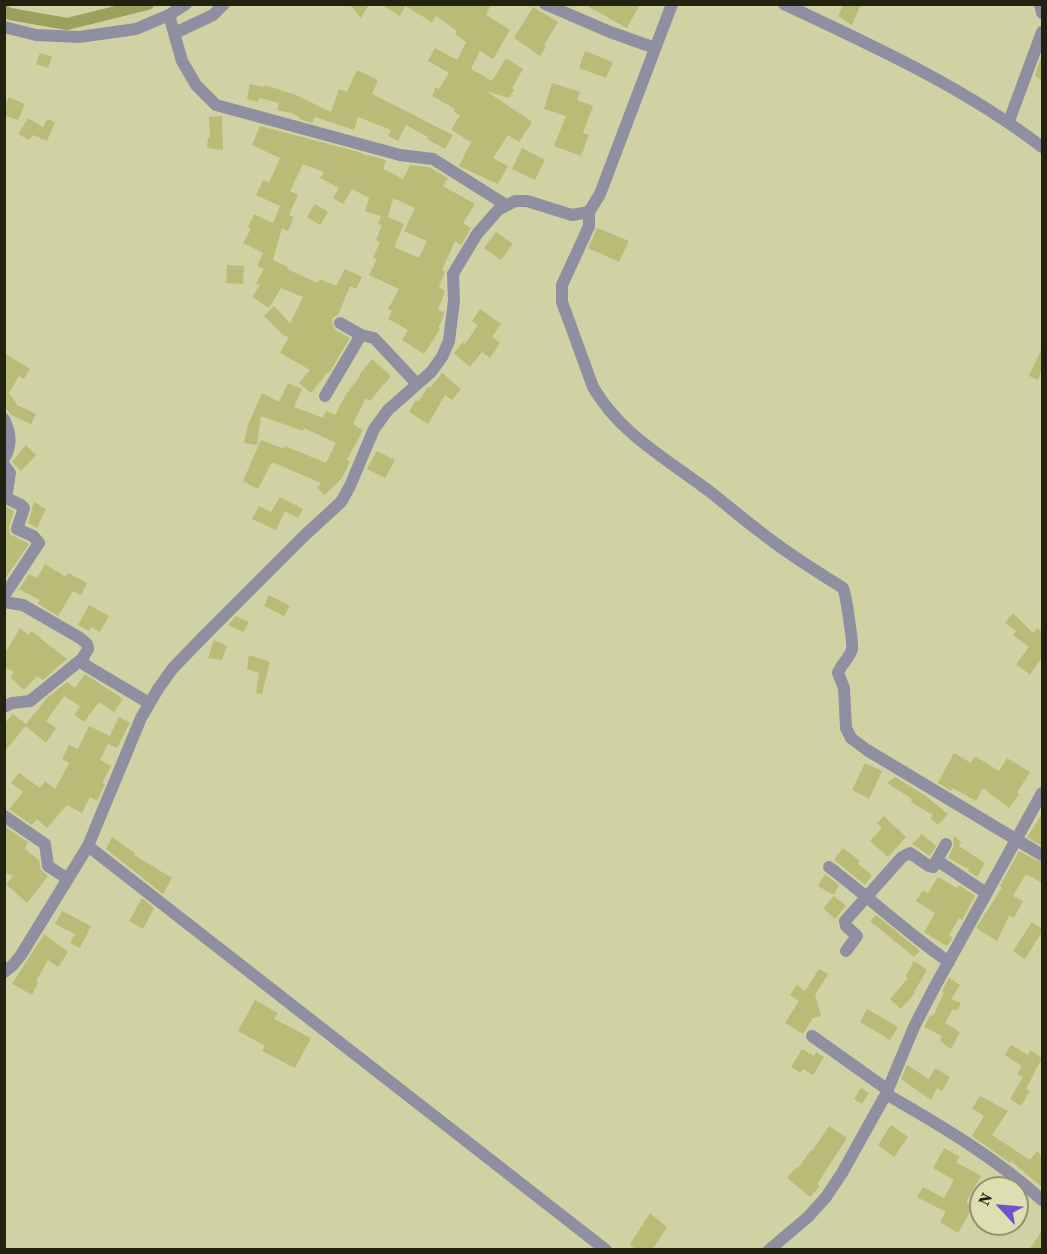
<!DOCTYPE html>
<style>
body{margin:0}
#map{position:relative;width:1047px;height:1254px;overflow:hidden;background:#d0d2a4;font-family:"Source Serif 4",serif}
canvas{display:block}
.frame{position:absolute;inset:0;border:6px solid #221;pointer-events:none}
.north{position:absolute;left:969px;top:1176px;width:60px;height:60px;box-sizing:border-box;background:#dddfb1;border:2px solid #929371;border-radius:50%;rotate:296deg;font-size:16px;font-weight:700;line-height:24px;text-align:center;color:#221}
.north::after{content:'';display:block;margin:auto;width:21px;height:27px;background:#6f52cc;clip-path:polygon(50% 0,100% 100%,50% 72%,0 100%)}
</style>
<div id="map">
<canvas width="1047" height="1254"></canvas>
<div class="frame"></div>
<div class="north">N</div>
</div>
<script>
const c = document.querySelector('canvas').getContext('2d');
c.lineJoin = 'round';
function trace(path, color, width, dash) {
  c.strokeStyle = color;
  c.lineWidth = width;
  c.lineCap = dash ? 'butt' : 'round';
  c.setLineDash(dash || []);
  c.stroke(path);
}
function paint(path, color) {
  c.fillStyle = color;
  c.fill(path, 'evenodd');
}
trace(new Path2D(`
 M4 11 10 14 67 24 148 4`), '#9d9f5c', 12);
paint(new Path2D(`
 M349 4H369L361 18Z
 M380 4H491L486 15 510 30 493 59 480 51 471 69 492 81 506 58 523 69 512 88 514 90 509 98 486 91 531 121V124L519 142 508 135 493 158 508 166 498 184 459 166 471 142 451 130 460 115 454 112 455 109 432 96 436 87 439 89 449 73 428 61 435 48 457 60 466 42 455 34 457 31 436 16 432 22 405 6 400 16Z
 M584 4H640L627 28Z
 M844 4H861L852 25 838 16Z
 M533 7 558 22 544 45 546 47 540 56 514 38Z
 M585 51 613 62 606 78 579 68Z
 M40 53 52 57 48 68 36 64Z
 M1042 54V80L1035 76Z
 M357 70 378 80 372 94 453 135 445 149 427 139 428 137 406 125 398 141 388 136 391 130 358 117 354 130 315 117 312 123 299 119 300 118 292 113 277 110 279 103 259 98 258 102 247 99 250 84 264 87 265 85 296 95 331 112 339 89 347 92Z
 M552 83 580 92 577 100 593 106 583 133 589 135 581 156 554 146 566 116 544 109Z
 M9 97 25 104 18 120 4 115V108Z
 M222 116 223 150 207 148 208 138H210L209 117Z
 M28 118 43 127 47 119 55 122 47 141 33 135 29 140 18 134Z
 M260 126 359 152 367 156 368 155 386 160 383 169 403 179 410 165 429 167 448 178 443 186 475 204 463 223 471 228 461 245 455 241 442 270 445 272 439 287 445 291 438 310 444 312V315L438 328 440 329 424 354 402 340 408 330 388 319 392 311 388 309 399 289 369 275 377 259 373 258 380 242 376 240 382 225 378 224 381 216 365 211 369 198 352 189 343 204 333 198 339 188 320 178 324 172 303 164 290 191 298 195 289 215 294 217 288 231 282 228 273 260 288 267 287 269 318 283 320 279 336 286 345 269 362 277 356 289 350 286 338 315 333 318 332 322 335 330 350 338 329 373 328 372 311 393 299 383 310 370 280 353 289 337 283 335 264 316 274 306 290 323 303 297 281 288 269 308 252 297 260 285 256 284 264 269 257 266 263 253 243 243 251 229 248 227 254 214 273 223 280 206 256 195 263 180 269 183 280 158 252 145ZM393 198 415 208 404 231 427 241 419 258 394 247 404 224 388 217Z
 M522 148 545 160 535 180 512 169Z
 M315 204 328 212 320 225 307 217Z
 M597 228 629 241 619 262 588 248Z
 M496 232 513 244 501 260 484 248Z
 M227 265 244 266 243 284 226 283Z
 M480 309 501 324 492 337 500 343 490 358 482 352 470 367 454 353 463 342 465 344 478 325 472 321Z
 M1042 348V369L1038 380 1029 376Z
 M4 353 30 369 24 379 19 376 9 393 17 405 36 414 31 424 11 415 4 406Z
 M372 359 391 376 370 401 366 398 353 424 363 430 347 460 350 461 342 478 325 495 317 488 321 483 272 462 258 489 243 481 261 440 284 449 285 446 326 463 336 443 304 428 303 431 264 417H261L257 445 244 443 248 425 262 393 279 402 288 383 302 389 294 407 323 418 326 411 335 415 345 396 360 376 359 375Z
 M442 373 461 389 452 400 445 395 428 424 409 412 416 400 418 402 428 387 430 388Z
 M26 445 36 455 21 471 12 462Z
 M377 451 395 460 385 478 367 469Z
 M280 497 303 509 298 518 285 511 276 530 252 519 259 506 271 512Z
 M34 502 46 509 37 528 28 523Z
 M4 506 14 511 9 527 10 534 29 544 4 580Z
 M45 564 66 577 68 573 87 583 81 595 73 591 58 616 38 604 40 600 19 589 29 574 37 578Z
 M269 595 290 606 284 616 264 606Z
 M89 605 109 616 100 632 91 627 89 631 78 625Z
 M1013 613 1033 633 1037 628 1042 632V657L1030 675 1016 664 1029 647 1013 635 1016 631 1005 623Z
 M236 616 249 622 243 632 228 625Z
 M20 628 28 635 31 631 67 659 43 680 37 676 24 690 10 677 14 672 4 667V655Z
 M214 640 227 646 222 660 208 658Z
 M249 655 270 662 262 694 256 693 259 673 247 669Z
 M85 674 123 699 114 712 99 702 84 722 74 715 80 706 64 696 46 721 56 728 46 743 26 726 4 752V724L13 714 26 724 47 698 67 682 75 688Z
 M119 717 130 723 117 748 108 744 100 760 111 766 102 783 105 784 97 801 90 797 82 813 67 805 47 828 37 819 32 825 9 809 23 792 11 783 19 773 40 788 45 781 55 789 69 763 62 759 69 745 78 749 89 726 110 736Z
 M954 753 971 763 975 756 999 771 1007 758 1030 772 1017 793 1019 794 1009 808 983 788 976 801 953 788 951 791 938 783Z
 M865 763 882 771 869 799 852 790Z
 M895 777 927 797 948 814 938 825 930 818 933 815 911 802 912 799 887 783Z
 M1042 814V846L1027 837Z
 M884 816 906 837 888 857 870 841 882 828 877 823Z
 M4 826 28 842 25 849 39 860 41 870 48 876 27 903 6 884 13 876 4 872Z
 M922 834 936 846 930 856 912 844Z
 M954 836 961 842 959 846 985 863 977 877 968 871 969 869 948 858 953 848Z
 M112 837 135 853 134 855 172 878 163 894 106 849Z
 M843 848 860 861 858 864 872 875 865 885 834 860Z
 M1019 851 1042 863V883L1026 874 1013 896 1023 901 1014 918 1009 916 997 941 976 928 1002 888 1000 886Z
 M825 874 839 885 834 895 818 886Z
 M938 877 957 888 959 885 975 896 962 920 959 918 949 935 953 938 947 946 924 932 935 913 916 901 923 890 928 893Z
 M834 896 846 906 835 919 823 908Z
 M142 898 154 908 143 929 129 921Z
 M62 911 91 926 80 948 70 943 75 934 55 924Z
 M876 915 920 951 914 957 870 921Z
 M1032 922 1042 929V932L1025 959 1013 951Z
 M44 934 68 952 58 967 48 960 36 981 38 982 32 995 12 984Z
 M914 961 927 970 914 992 915 993 901 1009 890 999 908 978 905 977Z
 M819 969 828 974 815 995 821 1016 813 1018 803 1034 785 1023 799 1001 790 995 797 985 805 991Z
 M949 978 960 985 951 999 961 1003 957 1011 953 1009 945 1023 960 1032 951 1049 940 1041 942 1036 924 1027 930 1015 933 1016 944 993 942 991Z
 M255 1000 278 1013 274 1019 311 1038 295 1068 262 1051 265 1046 238 1031Z
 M867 1009 898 1027 890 1040 860 1022Z
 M1011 1045 1028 1055 1030 1050 1042 1058 1026 1089 1030 1091 1021 1106 1010 1099 1023 1077 1017 1074 1022 1066 1005 1055Z
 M802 1049 814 1056 816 1052 824 1057 813 1075 803 1069 801 1073 791 1067Z
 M907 1065 929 1079 935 1068 950 1077 942 1091 937 1088 931 1100 901 1079Z
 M861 1088 869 1093 862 1104 854 1099Z
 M980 1096 1008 1111 992 1135 1030 1160 1037 1151 1042 1156V1187L1011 1161 1010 1163 972 1136 984 1116 972 1108Z
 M891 1125 908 1137 894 1157 878 1145Z
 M829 1126 847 1138 817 1184 820 1186 810 1197 787 1178 797 1167 798 1168 811 1150 812 1151Z
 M944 1148 960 1157 956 1162 981 1176 966 1202 973 1207 958 1233 940 1222 946 1212 917 1197 923 1187 944 1198 954 1180 933 1168Z
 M650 1213 667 1227 652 1250H636L630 1244Z
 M1042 1231V1250H1029Z`), '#b9bb77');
trace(new Path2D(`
 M545 4 610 32 655 48
 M784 4C873 46 964 87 1042 147
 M1040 4 1042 13
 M169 15 182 61 196 85 216 105 400 155 433 159 506 205
 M4 27 36 35 79 37 136 29 169 15 186 4
 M175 33 213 15 224 4
 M1009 121 1042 32
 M589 212V226L585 235 562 285V302L593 387C620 434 667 459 709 491 727 505 744 520 763 534 788 554 816 571 843 588 846 594 853 643 852 649 850 658 841 664 838 673L844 688 846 728 851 738 867 750 1042 855
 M340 323 361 335 374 338 417 384
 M325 396 361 335
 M4 419C11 434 12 445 4 459
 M4 465 10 473 6 498 21 505 24 508 17 529 33 536 39 543 4 596
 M4 602 23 605 80 638 87 644 88 649 82 659 85 665 149 703
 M4 707 12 703 30 701 82 659
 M4 816 45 844 48 866 68 879
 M88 846 606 1250
 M938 861 986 893
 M829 867C870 898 907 933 949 962
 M846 951 857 936 846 926 845 921 902 857 910 853 929 866 933 867 946 844
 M4 972 13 965 21 955 88 846 141 718 158 689 173 668 206 634 304 536 341 502 350 486 374 429 388 410 431 372 442 357 449 341 454 301 453 274 477 234 498 210 515 201H527L572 215 589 212 600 194 672 4
 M812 1036 888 1090
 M886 1094C940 1125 996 1158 1042 1200
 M769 1250 808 1217 826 1197 842 1173 886 1094 914 1027 933 990 1042 793`), '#908fa2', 12);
</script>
